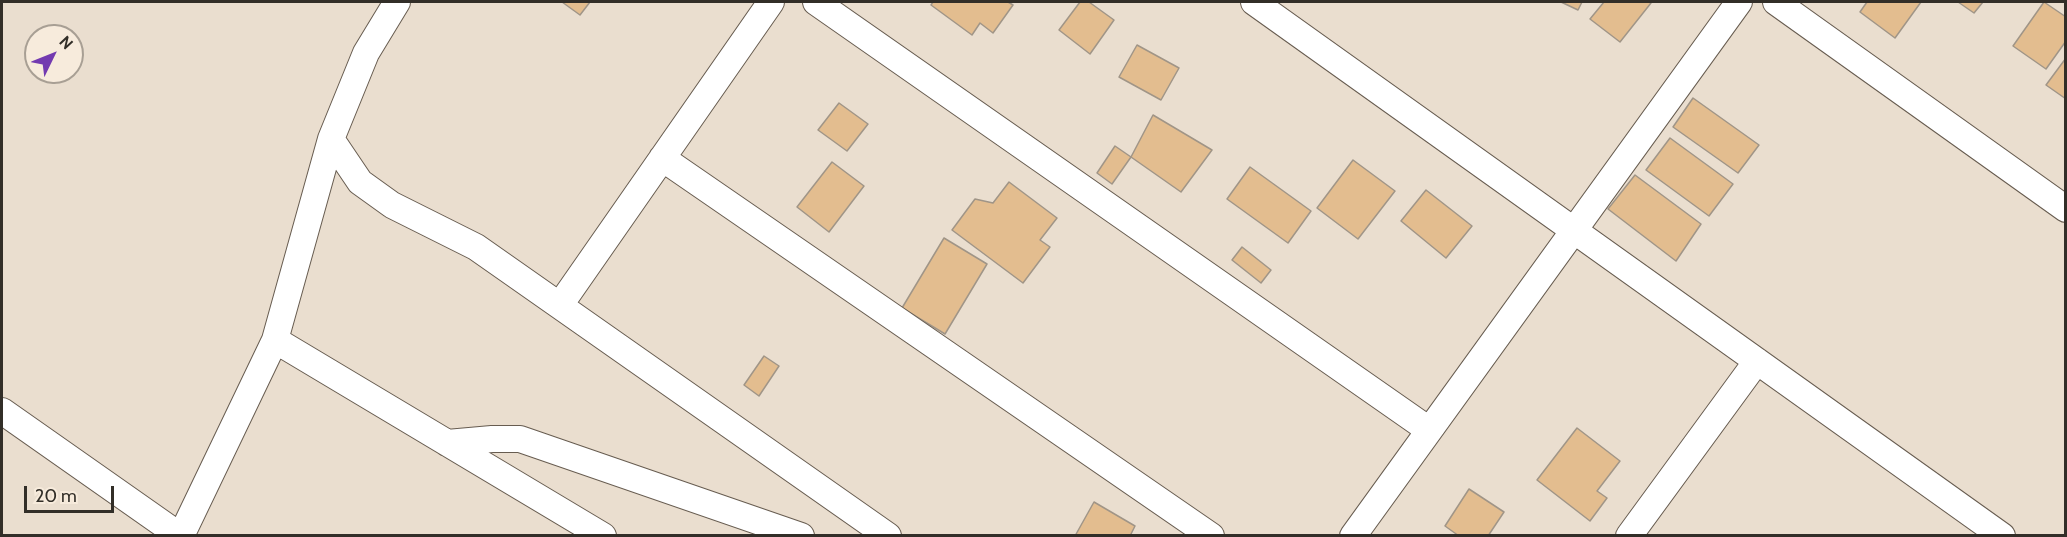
<!DOCTYPE html>
<style>
body{margin:0}
#map{position:relative;width:2067px;height:537px;overflow:hidden;background:#eadecf;font-family:Cabin,sans-serif}
canvas{display:block}
.frame{position:absolute;inset:0;border:3px solid #322e28;pointer-events:none}
.north{position:absolute;left:24px;top:24px;width:60px;height:60px;box-sizing:border-box;background:#f7ebdc;border:2px solid #a89f94;border-radius:50%;rotate:47deg;font-size:16px;font-weight:700;line-height:24px;text-align:center;color:#322e28}
.north::after{content:'';display:block;margin:auto;width:21px;height:27px;background:#733ab0;clip-path:polygon(50% 0,100% 100%,50% 72%,0 100%)}
.scale{position:absolute;left:24px;top:486px;width:90px;height:27px;box-sizing:border-box;border:3px solid #322e28;border-top:0;padding-left:8px;font-size:18px;line-height:21px;white-space:nowrap;color:#322e28;-webkit-text-stroke:4px #f7ebdc;paint-order:stroke}
</style>
<div id="map">
<canvas width="2067" height="537"></canvas>
<div class="frame"></div>
<div class="north">N</div>
<div class="scale">20 m</div>
</div>
<script>
const c = document.querySelector('canvas').getContext('2d');
c.lineJoin = 'round';
function paint(path, color) {
  c.fillStyle = color;
  c.fill(path, 'evenodd');
}
function trace(path, color, width, dash) {
  c.strokeStyle = color;
  c.lineWidth = width;
  c.lineCap = dash ? 'butt' : 'round';
  c.setLineDash(dash || []);
  c.stroke(path);
}
const building = new Path2D(`
 M562 2H590L580 15Z
 M933 2H1008L1013 5 993 33 980 23 972 35 931 5Z
 M1080 2H1089L1114 20 1090 54 1059 30Z
 M1561 2H1582L1578 10Z
 M1604 2H1649L1651 3 1620 42 1590 19Z
 M1867 2H1921L1895 38 1860 12Z
 M1958 2H1983L1974 13Z
 M2044 2 2066 17V41L2046 69 2013 46Z
 M1137 45 1179 68 1161 100 1119 77Z
 M2066 58V99L2046 85Z
 M1693 98 1759 145 1738 173 1673 127Z
 M839 103 868 124 847 151 818 130Z
 M1153 115 1212 150 1181 192 1131 157Z
 M1670 138 1733 184 1709 216 1646 170Z
 M1115 146 1131 157 1112 184 1097 173Z
 M1353 160 1395 191 1358 239 1317 208Z
 M832 162 864 186 829 232 797 207Z
 M1250 167 1311 211 1288 243 1227 199Z
 M1635 175 1701 224 1676 261 1608 209Z
 M1009 182 1057 218 1040 240 1050 247 1023 283 952 230 975 199 993 203Z
 M1426 190 1472 226 1446 258 1401 221Z
 M944 238 987 264 945 334 902 308Z
 M1242 247 1271 270 1261 283 1232 260Z
 M764 356 779 366 759 396 744 385Z
 M1577 428 1620 461 1597 491 1607 498 1590 521 1537 480Z
 M1469 489 1504 512 1488 536H1459L1445 526Z
 M1094 502 1135 526 1130 536H1075Z`);
paint(building, '#e3bd8f');
trace(building, '#a09587', 1.5);
const minor = new Path2D(`
 M816 2 1429 430
 M1254 2 2002 536
 M1776 2 2066 209
 M331 139 360 182 392 205 476 247 888 536
 M662 158 1211 536
 M560 305 771 2
 M275 340 603 536
 M2 411 180 536
 M447 443 492 439H520L801 536
 M181 536 275 340 331 139 366 53 397 2
 M1353 536 1739 2
 M1629 536 1757 361`);
trace(minor, '#675c50', 28);
trace(minor, '#fff', 26);
</script>
